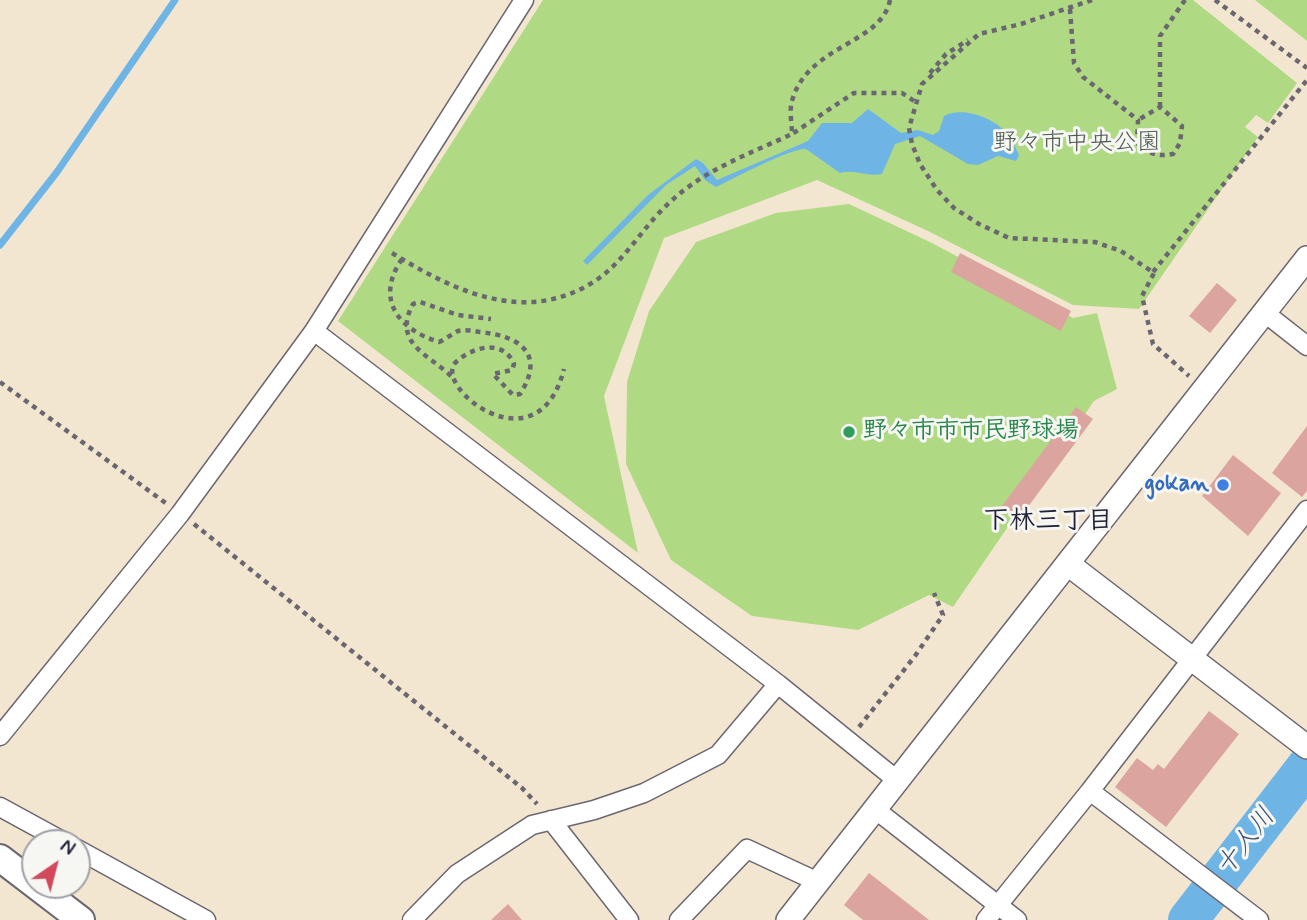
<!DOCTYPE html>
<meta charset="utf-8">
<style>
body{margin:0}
#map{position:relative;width:1307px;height:920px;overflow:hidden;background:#f3e6d1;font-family:Mynerve,sans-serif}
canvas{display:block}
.north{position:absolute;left:21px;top:829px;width:70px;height:70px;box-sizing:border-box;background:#f6f6f2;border:2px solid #a1a1a9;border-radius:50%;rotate:35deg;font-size:19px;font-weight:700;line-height:28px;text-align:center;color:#22223b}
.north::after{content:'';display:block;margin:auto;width:24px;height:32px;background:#d1495b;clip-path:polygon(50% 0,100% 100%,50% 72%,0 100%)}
</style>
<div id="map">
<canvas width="1307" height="920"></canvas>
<div class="north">N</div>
</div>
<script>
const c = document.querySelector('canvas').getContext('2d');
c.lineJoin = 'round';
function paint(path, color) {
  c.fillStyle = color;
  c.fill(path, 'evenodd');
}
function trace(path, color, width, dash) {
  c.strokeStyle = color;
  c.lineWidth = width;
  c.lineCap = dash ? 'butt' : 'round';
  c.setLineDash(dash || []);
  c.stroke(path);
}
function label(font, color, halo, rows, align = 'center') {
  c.font = font + ' Mynerve,"Klee One",sans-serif';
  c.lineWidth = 6;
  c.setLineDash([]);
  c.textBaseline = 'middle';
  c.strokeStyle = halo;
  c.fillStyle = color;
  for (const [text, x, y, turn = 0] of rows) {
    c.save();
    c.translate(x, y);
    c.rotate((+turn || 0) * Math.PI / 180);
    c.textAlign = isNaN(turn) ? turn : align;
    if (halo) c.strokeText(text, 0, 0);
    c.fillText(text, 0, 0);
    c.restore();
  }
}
paint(new Path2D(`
 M543 0H1193L1297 83 1268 123 1256 115 1245 127 1258 137 1139 309 1073 305 928 231 817 180 664 238 604 396 638 553 338 321Z
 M1255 0H1307V41Z
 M849 204 930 242 1073 318 1097 313 1117 389 1094 401 953 607 929 595 858 630 752 616 671 560 626 464 627 382 649 311 696 242 776 213Z`), '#b0d984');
paint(new Path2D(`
 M868 109 901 133 918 130 933 135 939 131 944 116C963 106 995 118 1008 135 1013 141 1016 149 1019 155L1016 161 998 156 978 165 968 164 920 136 895 144 882 174C866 177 855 169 840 173L806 149C790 148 735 178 716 187L705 180 695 166 666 185 587 265 583 261 648 195 696 159 703 163 717 180 808 141 822 123H852Z`), '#6eb4e5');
trace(new Path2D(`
 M0 245 57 172 175 0`), '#6eb4e5', 7);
trace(new Path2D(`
 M1188 920 1307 766`), '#6eb4e5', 40);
paint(new Path2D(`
 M960 253 1071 311 1061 331 951 272Z
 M1217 283 1237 300 1210 333 1189 316Z
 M1076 407 1093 419 1019 519 1002 506Z
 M1307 426V491L1302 497 1272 473Z
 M1233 455 1281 493 1248 536 1202 496Z
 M1209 711 1239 734 1166 827 1115 787 1137 758 1153 770 1158 764 1164 769Z
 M869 873 929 920H863L844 905Z
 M508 904 522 920H491Z`), '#dba49f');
const minor = new Path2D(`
 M1265 313 1307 346
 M314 331 778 684 898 781
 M0 736 180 514 314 331 524 0
 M0 807 66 843
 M876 810 1017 920
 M551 820 629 920
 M77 849 206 920
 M412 920 457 874 532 825 594 810 644 793 718 755 778 684
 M679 920 747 849 818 882
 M986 920 1090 791
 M1259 920 1090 791 1307 510`);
const tertiary = new Path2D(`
 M1068 564 1307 747
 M788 920 1307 258`);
const secondary = new Path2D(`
 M0 858 81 920`);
trace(minor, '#6b6770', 21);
trace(tertiary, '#6b6770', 26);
trace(secondary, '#6b6770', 30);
trace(new Path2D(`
 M890 0C882 44 807 45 792 101 789 111 792 124 792 134L854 93H902L914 101
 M1092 0 1021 24 979 34 922 84 909 128 912 144 920 164 937 190 954 208 979 224 1009 238 1095 242 1121 251 1154 273 1142 296 1153 344 1189 376
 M1215 0 1307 68
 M1070 9 1074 63 1083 77 1138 120 1137 143C1149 154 1157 157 1173 154L1180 143 1182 126 1160 107 1138 120
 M930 73 946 54 968 40
 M1160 107V36L1185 0
 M392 253C454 291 525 326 595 281 624 262 643 227 668 204 703 170 749 154 792 134
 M402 259C375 298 397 329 439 342 446 339 452 334 458 331 464 329 474 331 480 332 520 336 546 354 520 394L513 395 493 374 512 370 514 364C503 338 472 347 456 362 431 386 538 472 564 369
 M1153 272 1307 80
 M451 376C428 354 392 343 413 304L420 302 458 315 491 319
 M0 382 167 504
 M194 524 522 788 537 804
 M859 727 915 656 943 615 934 593`), '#6b6770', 4.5, [5, 5]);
trace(minor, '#fff', 18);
trace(tertiary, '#fff', 23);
trace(secondary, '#fff', 26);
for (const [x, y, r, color] of [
 [849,432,7,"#2e9e5b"],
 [1223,485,7,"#3f7fe0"]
]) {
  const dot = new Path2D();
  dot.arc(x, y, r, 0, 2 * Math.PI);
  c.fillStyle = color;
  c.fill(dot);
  trace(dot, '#f6f6f2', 2.5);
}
label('24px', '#4d5951', '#f6f6f2', [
 ["野々市中央公園",1077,144]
]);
label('bold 24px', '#27864d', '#f6f6f2', [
 ["野々市市市民野球場",863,432]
], 'left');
label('bold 24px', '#366cbe', '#f6f6f2', [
 ["gokan",1209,485]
], 'right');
label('bold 26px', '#22223b', '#f6f6f2', [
 ["下林三丁目",1048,523]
]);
label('italic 26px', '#3d5576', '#f6f6f2', [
 ["十人川",1247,843,-52]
]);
</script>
